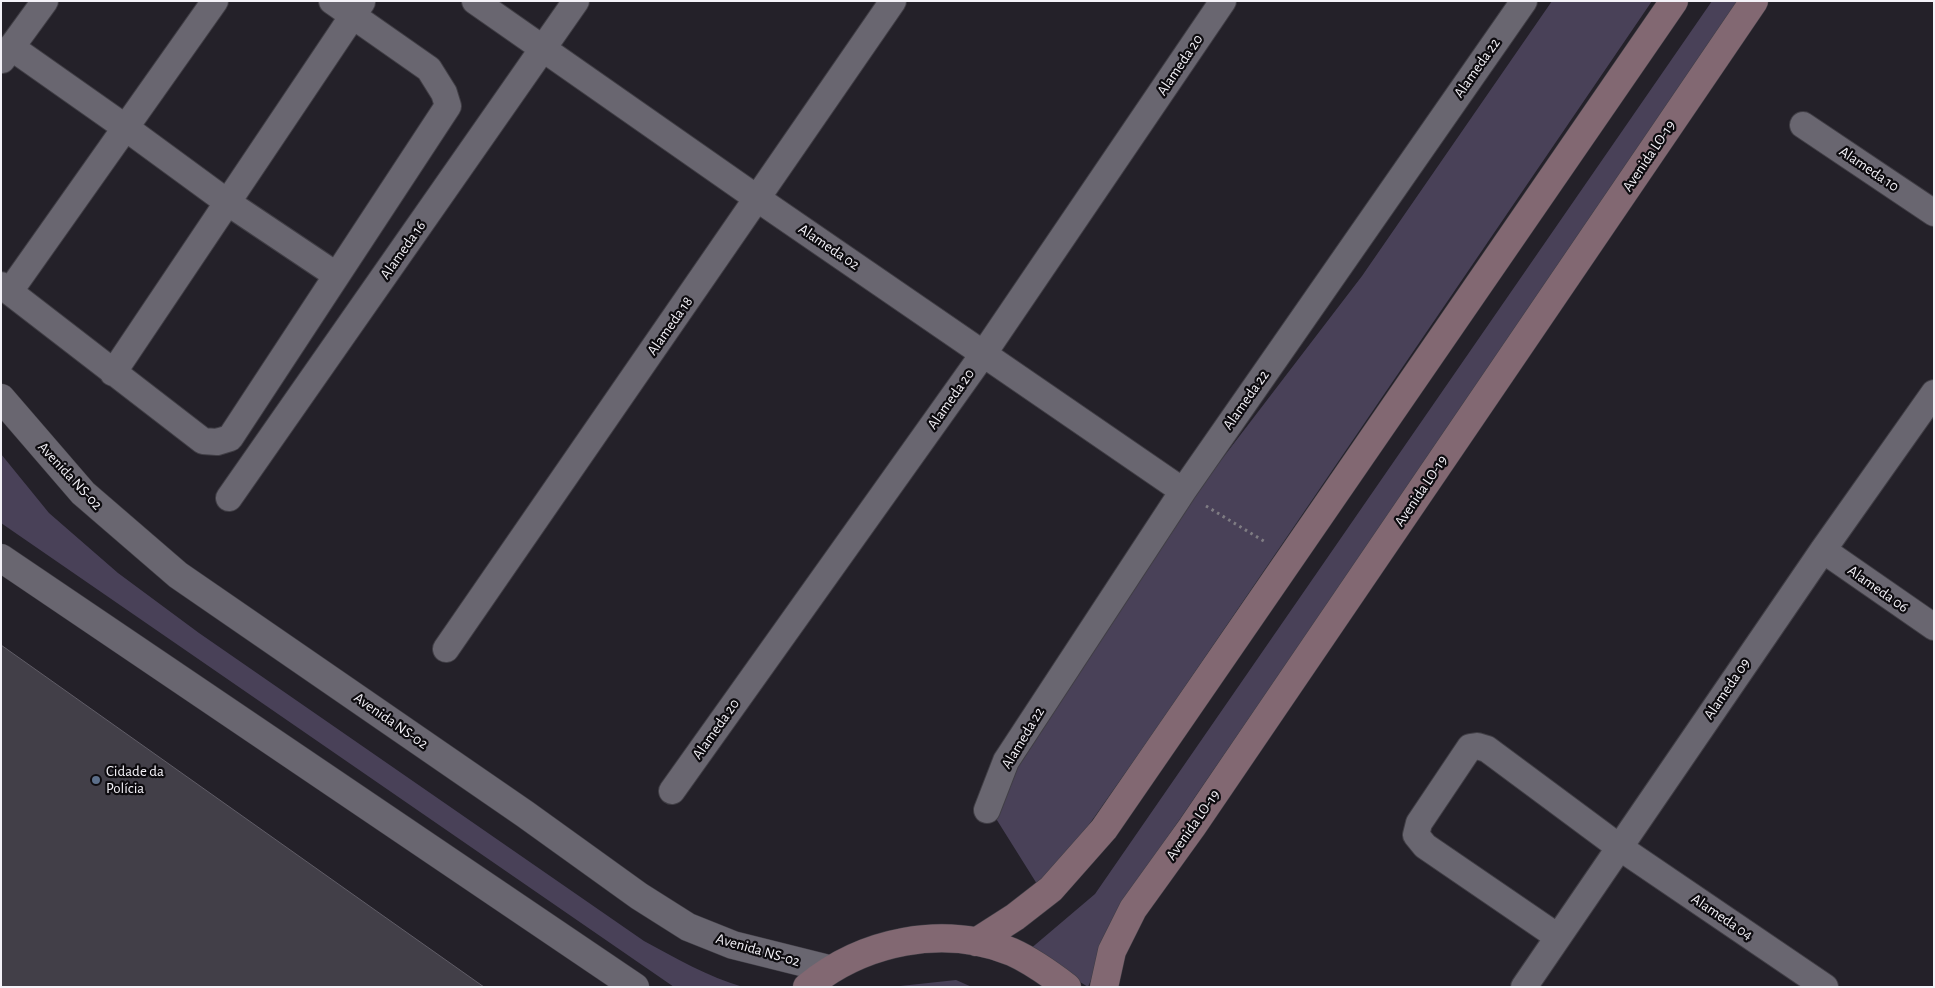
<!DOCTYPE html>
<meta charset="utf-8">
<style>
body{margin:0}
#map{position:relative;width:1935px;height:988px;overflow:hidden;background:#242129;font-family:"Alegreya Sans",sans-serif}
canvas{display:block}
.frame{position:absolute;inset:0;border:2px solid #f4f2f8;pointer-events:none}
</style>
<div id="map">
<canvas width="1935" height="988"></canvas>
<div class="frame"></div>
</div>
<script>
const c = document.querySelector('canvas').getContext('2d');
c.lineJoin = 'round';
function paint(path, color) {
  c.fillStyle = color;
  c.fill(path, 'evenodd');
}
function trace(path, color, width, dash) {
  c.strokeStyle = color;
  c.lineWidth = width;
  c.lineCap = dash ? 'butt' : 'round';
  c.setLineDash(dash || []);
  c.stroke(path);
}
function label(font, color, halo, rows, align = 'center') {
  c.font = font + ' "Alegreya Sans",sans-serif';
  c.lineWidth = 4.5;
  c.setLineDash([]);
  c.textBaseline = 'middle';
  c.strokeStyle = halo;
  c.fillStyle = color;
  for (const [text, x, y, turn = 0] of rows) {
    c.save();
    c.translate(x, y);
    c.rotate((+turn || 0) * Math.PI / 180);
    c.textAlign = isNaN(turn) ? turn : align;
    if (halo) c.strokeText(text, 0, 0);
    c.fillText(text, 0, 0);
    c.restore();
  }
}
paint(new Path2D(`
 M1552 1H1652L1152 735 1074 846 1037 884 995 817 1014 763 1189 502 1362 276Z
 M1712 1H1742L1125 899 1088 987 1029 950 1095 894Z
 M1 454 49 513 118 573 199 633 644 941C676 958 708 977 743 987H674L1 523Z
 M956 980 972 987H891Z`), '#494158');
const building = new Path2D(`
 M1 645 382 915 484 987H1Z`);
paint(building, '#423f48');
trace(building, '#605d67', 1);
const minor = new Path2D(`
 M475 1 758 199 1183 491
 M11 47 126 128 227 202 336 275
 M2 60 45 1
 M1803 125 1934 213
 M1 285 203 441 217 442 230 438 448 106 444 93 429 69 332 1
 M10 291 215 1
 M113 373 362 2
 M229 498 576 1
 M1823 550 1934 627
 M446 649 893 1
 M672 791 984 353 1223 1
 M987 810 1006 761 1183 491 1524 1
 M1558 937 1425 846 1416 835 1419 823 1470 747 1477 746 1487 749 1619 847 1825 987
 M1524 987 1823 550 1934 393`);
const tertiary = new Path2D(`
 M1 398 83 493 178 575 525 814 639 896 688 927 733 945 829 969
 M1 558 635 987`);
const secondary = new Path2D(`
 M976 942 1015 917 1051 889 1104 829 1674 1
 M807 987C863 941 943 924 1012 952 1032 961 1050 974 1067 987
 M1104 987 1112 951 1133 909 1192 827 1754 1`);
trace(minor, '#403e45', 28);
trace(tertiary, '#403e45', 29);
trace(secondary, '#403e45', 29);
trace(new Path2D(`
 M1206 506 1267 543`), '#7f7c83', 3, [2.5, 4]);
trace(minor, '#696670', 26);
trace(tertiary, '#696670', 28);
trace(secondary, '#826872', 28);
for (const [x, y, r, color] of [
 [96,780,5,"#5c6f8a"]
]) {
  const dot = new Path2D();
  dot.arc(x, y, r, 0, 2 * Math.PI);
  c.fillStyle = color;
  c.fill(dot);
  trace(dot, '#0d0b0f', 2);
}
label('15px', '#f4f2f8', '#0d0b0f', [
 ["Alameda 20",1180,65,-56],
 ["Alameda 22",1477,68,-55],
 ["Avenida LO-19",1649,156,-56],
 ["Alameda 10",1869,169,34],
 ["Alameda 02",829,247,34],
 ["Alameda 16",403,250,-55],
 ["Alameda 18",670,326,-55],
 ["Alameda 20",951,399,-55],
 ["Alameda 22",1246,400,-55],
 ["Avenida NS-02",70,476,47],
 ["Avenida LO-19",1421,491,-56],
 ["Alameda 06",1878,589,35],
 ["Alameda 09",1727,689,-56],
 ["Avenida NS-02",391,721,35],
 ["Alameda 20",716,729,-55],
 ["Alameda 22",1023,738,-59],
 ["Avenida LO-19",1193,825,-55],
 ["Alameda 04",1722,917,34],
 ["Avenida NS-02",758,950,16]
]);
label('15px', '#f4f2f8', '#0d0b0f', [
 ["Cidade da",106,771],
 ["Polícia",106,788]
], 'left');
</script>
